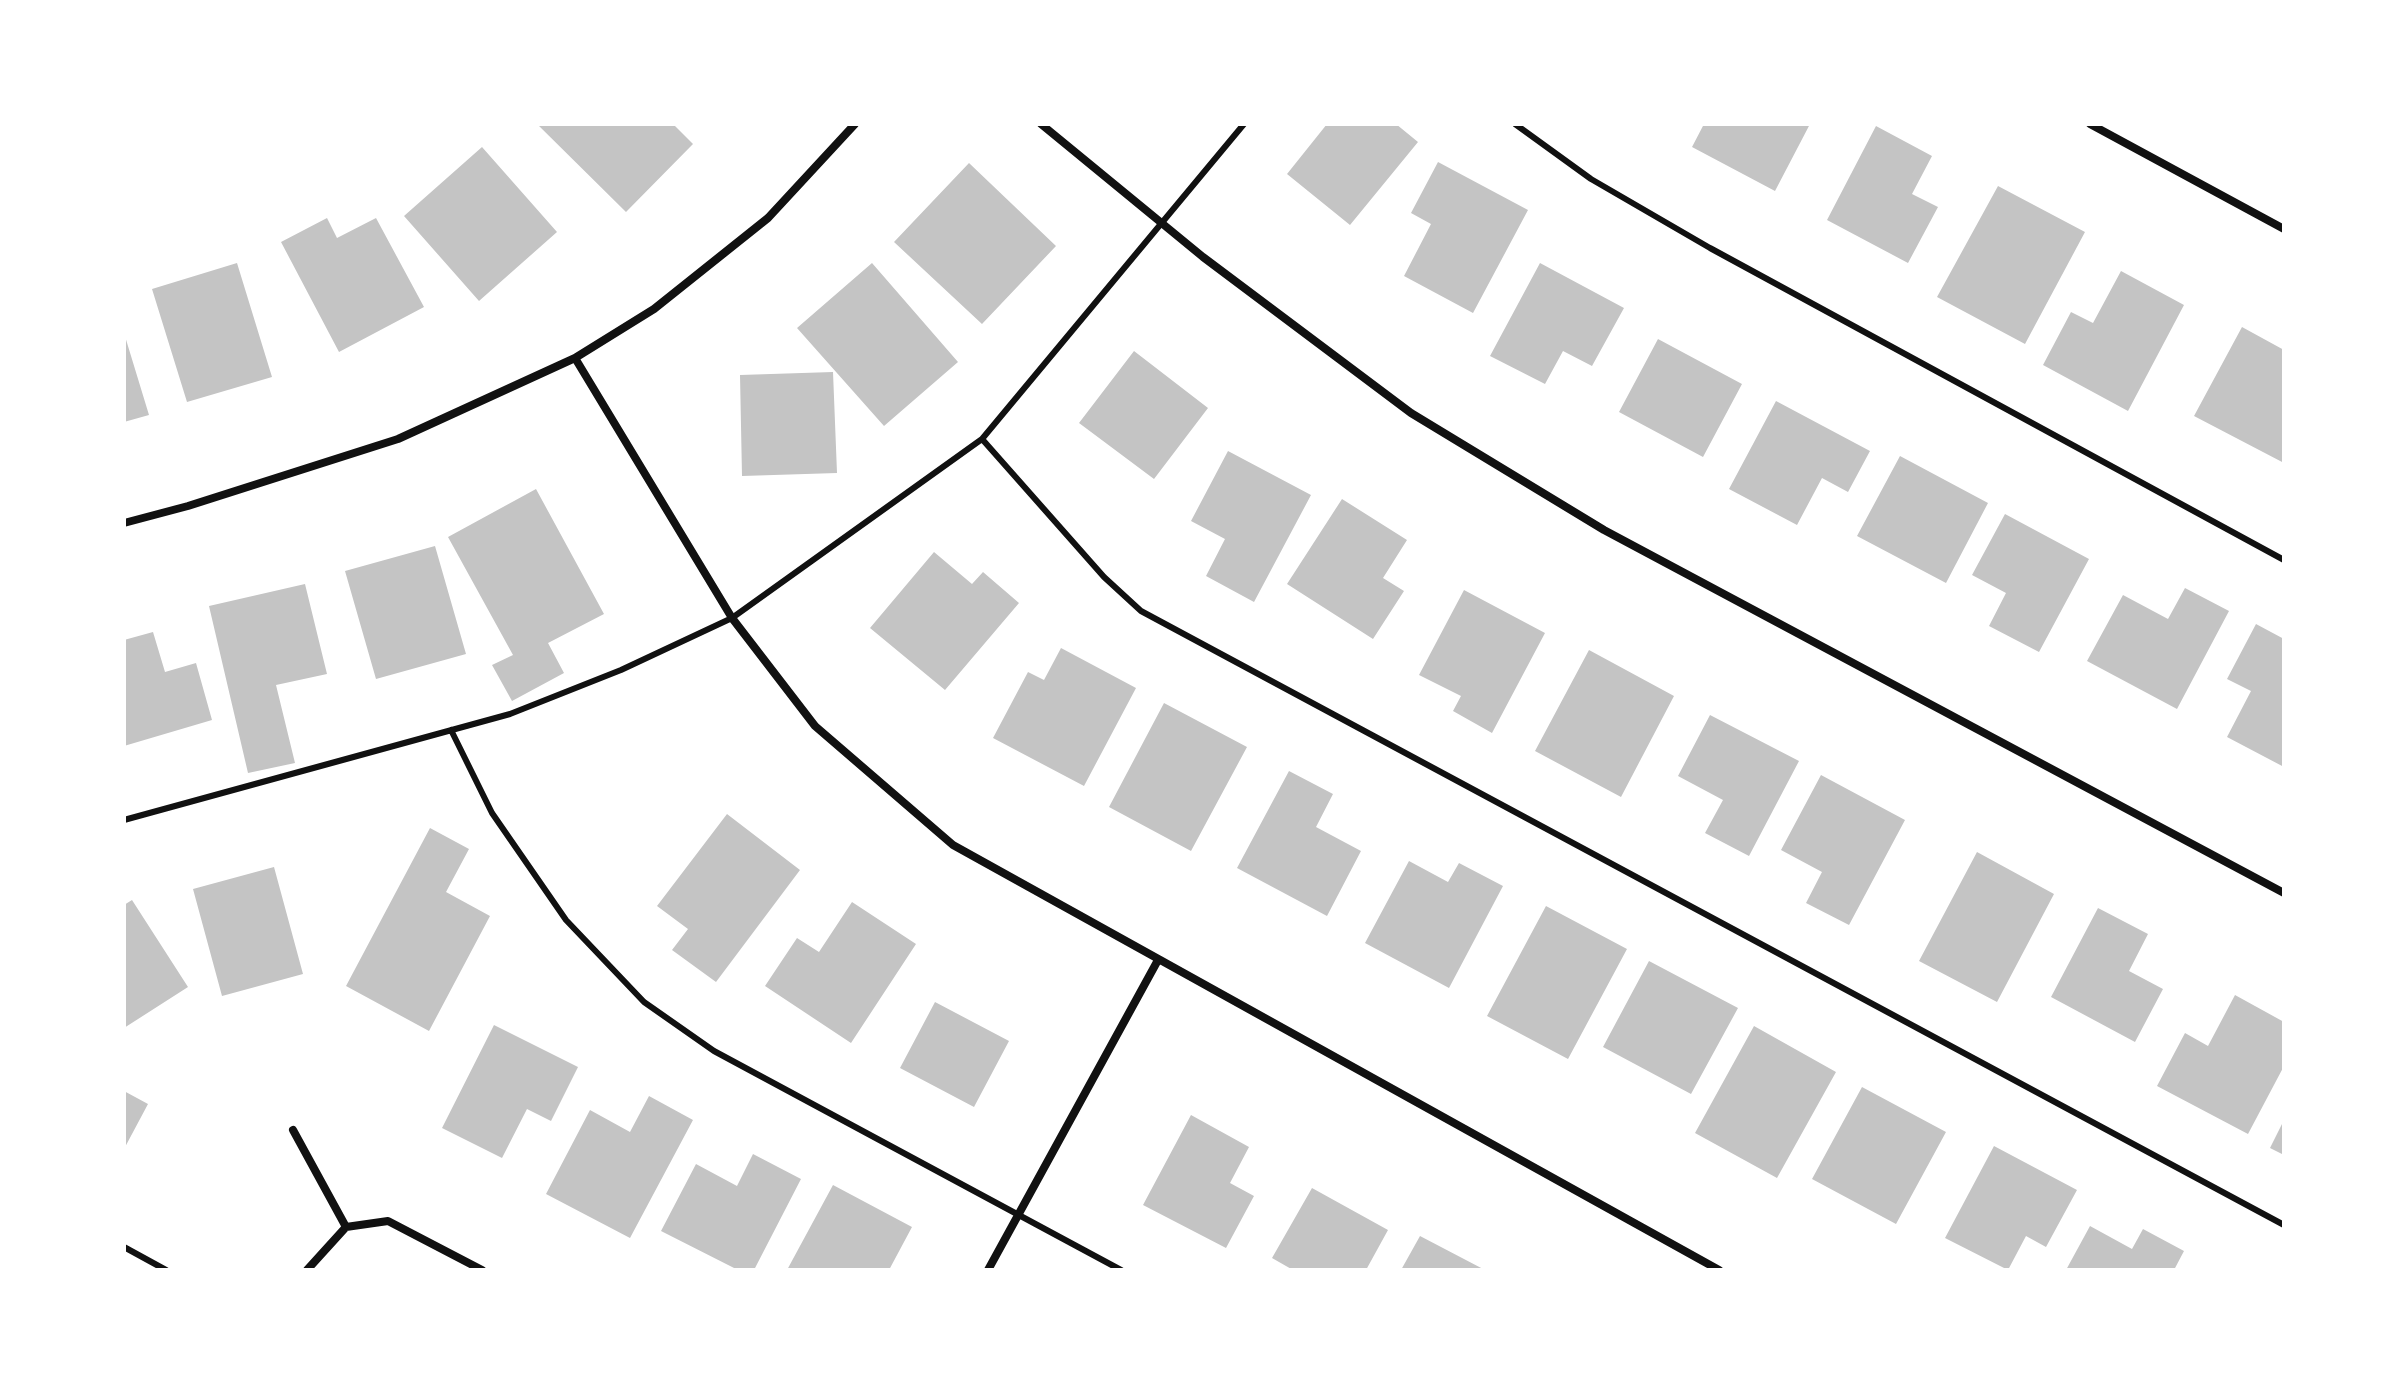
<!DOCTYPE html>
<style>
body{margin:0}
#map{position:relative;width:2408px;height:1394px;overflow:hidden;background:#fff;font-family:Inter,sans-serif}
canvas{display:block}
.frame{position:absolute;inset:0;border:126px solid #fff;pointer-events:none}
</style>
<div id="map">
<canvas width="2408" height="1394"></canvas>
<div class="frame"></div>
</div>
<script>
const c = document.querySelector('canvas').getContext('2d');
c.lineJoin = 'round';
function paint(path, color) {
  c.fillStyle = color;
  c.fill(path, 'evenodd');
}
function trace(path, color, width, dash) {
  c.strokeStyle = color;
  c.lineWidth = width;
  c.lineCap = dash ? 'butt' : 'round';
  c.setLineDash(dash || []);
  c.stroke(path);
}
paint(new Path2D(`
 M537 124H673L693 144 626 212Z
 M1327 124H1396L1418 142 1350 225 1287 174Z
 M1704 124H1810L1775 191 1692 147Z
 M1876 126 1932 156 1912 194 1938 207 1908 263 1827 220Z
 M482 147 557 232 479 301 404 216Z
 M1438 162 1528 210 1473 313 1404 276 1431 224 1411 213Z
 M969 163 1056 246 982 324 894 242Z
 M1998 186 2085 232 2025 344 1937 297Z
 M327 218 337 238 376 218 424 307 339 352 281 242Z
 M237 263 272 377 187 402 152 289Z
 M872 263 958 362 884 426 797 328Z
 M1540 263 1624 308 1592 366 1563 351 1545 384 1490 356Z
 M2121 271 2184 305 2128 411 2043 365 2071 312 2093 323Z
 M2242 327 2284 350V463L2194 416Z
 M124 333 149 415 124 422Z
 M1658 339 1742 384 1703 457 1619 412Z
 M1134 351 1208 408 1154 479 1079 423Z
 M833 372 837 473 742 476 740 375Z
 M1776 401 1870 451 1848 492 1822 478 1797 525 1729 489Z
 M1228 451 1311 495 1254 602 1206 576 1225 539 1191 521Z
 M1900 456 1988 503 1946 583 1857 536Z
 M536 489 604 614 548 643 564 673 512 701 492 665 513 655 448 537Z
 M1342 499 1407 540 1383 578 1404 591 1373 639 1287 584Z
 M2005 514 2089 559 2039 652 1989 626 2006 593 1972 575Z
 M435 546 466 654 376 679 345 571Z
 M934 552 972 584 983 572 1019 603 945 690 870 628Z
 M305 584 327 674 276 685 295 763 248 773 209 606Z
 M2185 588 2229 611 2177 709 2087 661 2123 595 2168 619Z
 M1464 590 1545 633 1492 733 1453 711 1461 696 1419 675Z
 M2256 624 2284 639V767L2227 737 2251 691 2227 679Z
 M153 632 165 672 196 663 212 720 124 746V640Z
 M1061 648 1136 688 1084 786 993 738 1028 672 1044 680Z
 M1589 650 1674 696 1621 797 1535 751Z
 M1164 703 1247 747 1191 851 1109 807Z
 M1710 715 1799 761 1749 856 1705 833 1723 800 1678 776Z
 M1289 771 1333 794 1316 827 1361 851 1327 916 1237 868Z
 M1821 775 1905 820 1849 925 1806 903 1822 872 1781 850Z
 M727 814 800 870 716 982 672 950 688 929 657 906Z
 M430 828 469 849 446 892 490 916 429 1031 346 986Z
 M1977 852 2054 894 1997 1002 1919 961Z
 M1409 861 1448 882 1459 863 1503 886 1449 988 1365 943Z
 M274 867 303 974 222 996 193 889Z
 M132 900 188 987 124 1028V905Z
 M852 902 916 944 851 1043 765 986 797 938 819 952Z
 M1546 906 1627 949 1568 1059 1487 1016Z
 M2098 908 2148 934 2129 971 2163 989 2135 1042 2051 997Z
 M1649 961 1738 1008 1691 1094 1603 1047Z
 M2235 995 2284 1022V1066L2248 1134 2157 1086 2185 1033 2208 1046Z
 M935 1002 1009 1041 974 1107 900 1068Z
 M494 1025 578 1067 551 1121 527 1109 502 1158 442 1128Z
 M1754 1026 1836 1072 1777 1178 1695 1133Z
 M1862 1087 1946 1132 1896 1224 1812 1179Z
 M124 1091 148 1104 124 1149Z
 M649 1096 693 1120 630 1238 546 1194 590 1110 630 1132Z
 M1191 1115 1249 1147 1230 1183 1254 1196 1226 1248 1143 1205Z
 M2284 1120V1155L2270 1148Z
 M1994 1146 2077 1190 2046 1247 2026 1236 2008 1270 1945 1238Z
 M753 1154 801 1179 754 1270H738L661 1231 696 1164 737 1186Z
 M833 1185 912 1227 889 1270H787Z
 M1312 1188 1388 1230 1366 1270H1293L1272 1258Z
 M2090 1226 2132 1249 2143 1229 2184 1251 2174 1270H2066Z
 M1420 1236 1485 1270H1401Z`), '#c4c4c4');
trace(new Path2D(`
 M1515 124 1591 179 1710 248 2284 560
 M982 439 1104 577 1141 611 2284 1225
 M451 730 492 813 566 920 644 1002 714 1051 1121 1270
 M124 820 510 714 621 670 732 618 982 439 1244 124
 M124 1247 166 1270`), '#111', 6);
trace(new Path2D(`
 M1041 124 1203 257 1411 413 1604 530 2284 893
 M2090 124 2284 229
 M575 358 732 618 815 726 953 845 1719 1270
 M124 523 188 506 398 439 575 358 654 309 768 218 855 124
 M293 1130 346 1227
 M307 1270 346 1227 388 1221 482 1270
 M988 1270 1158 960`), '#111', 8);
</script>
